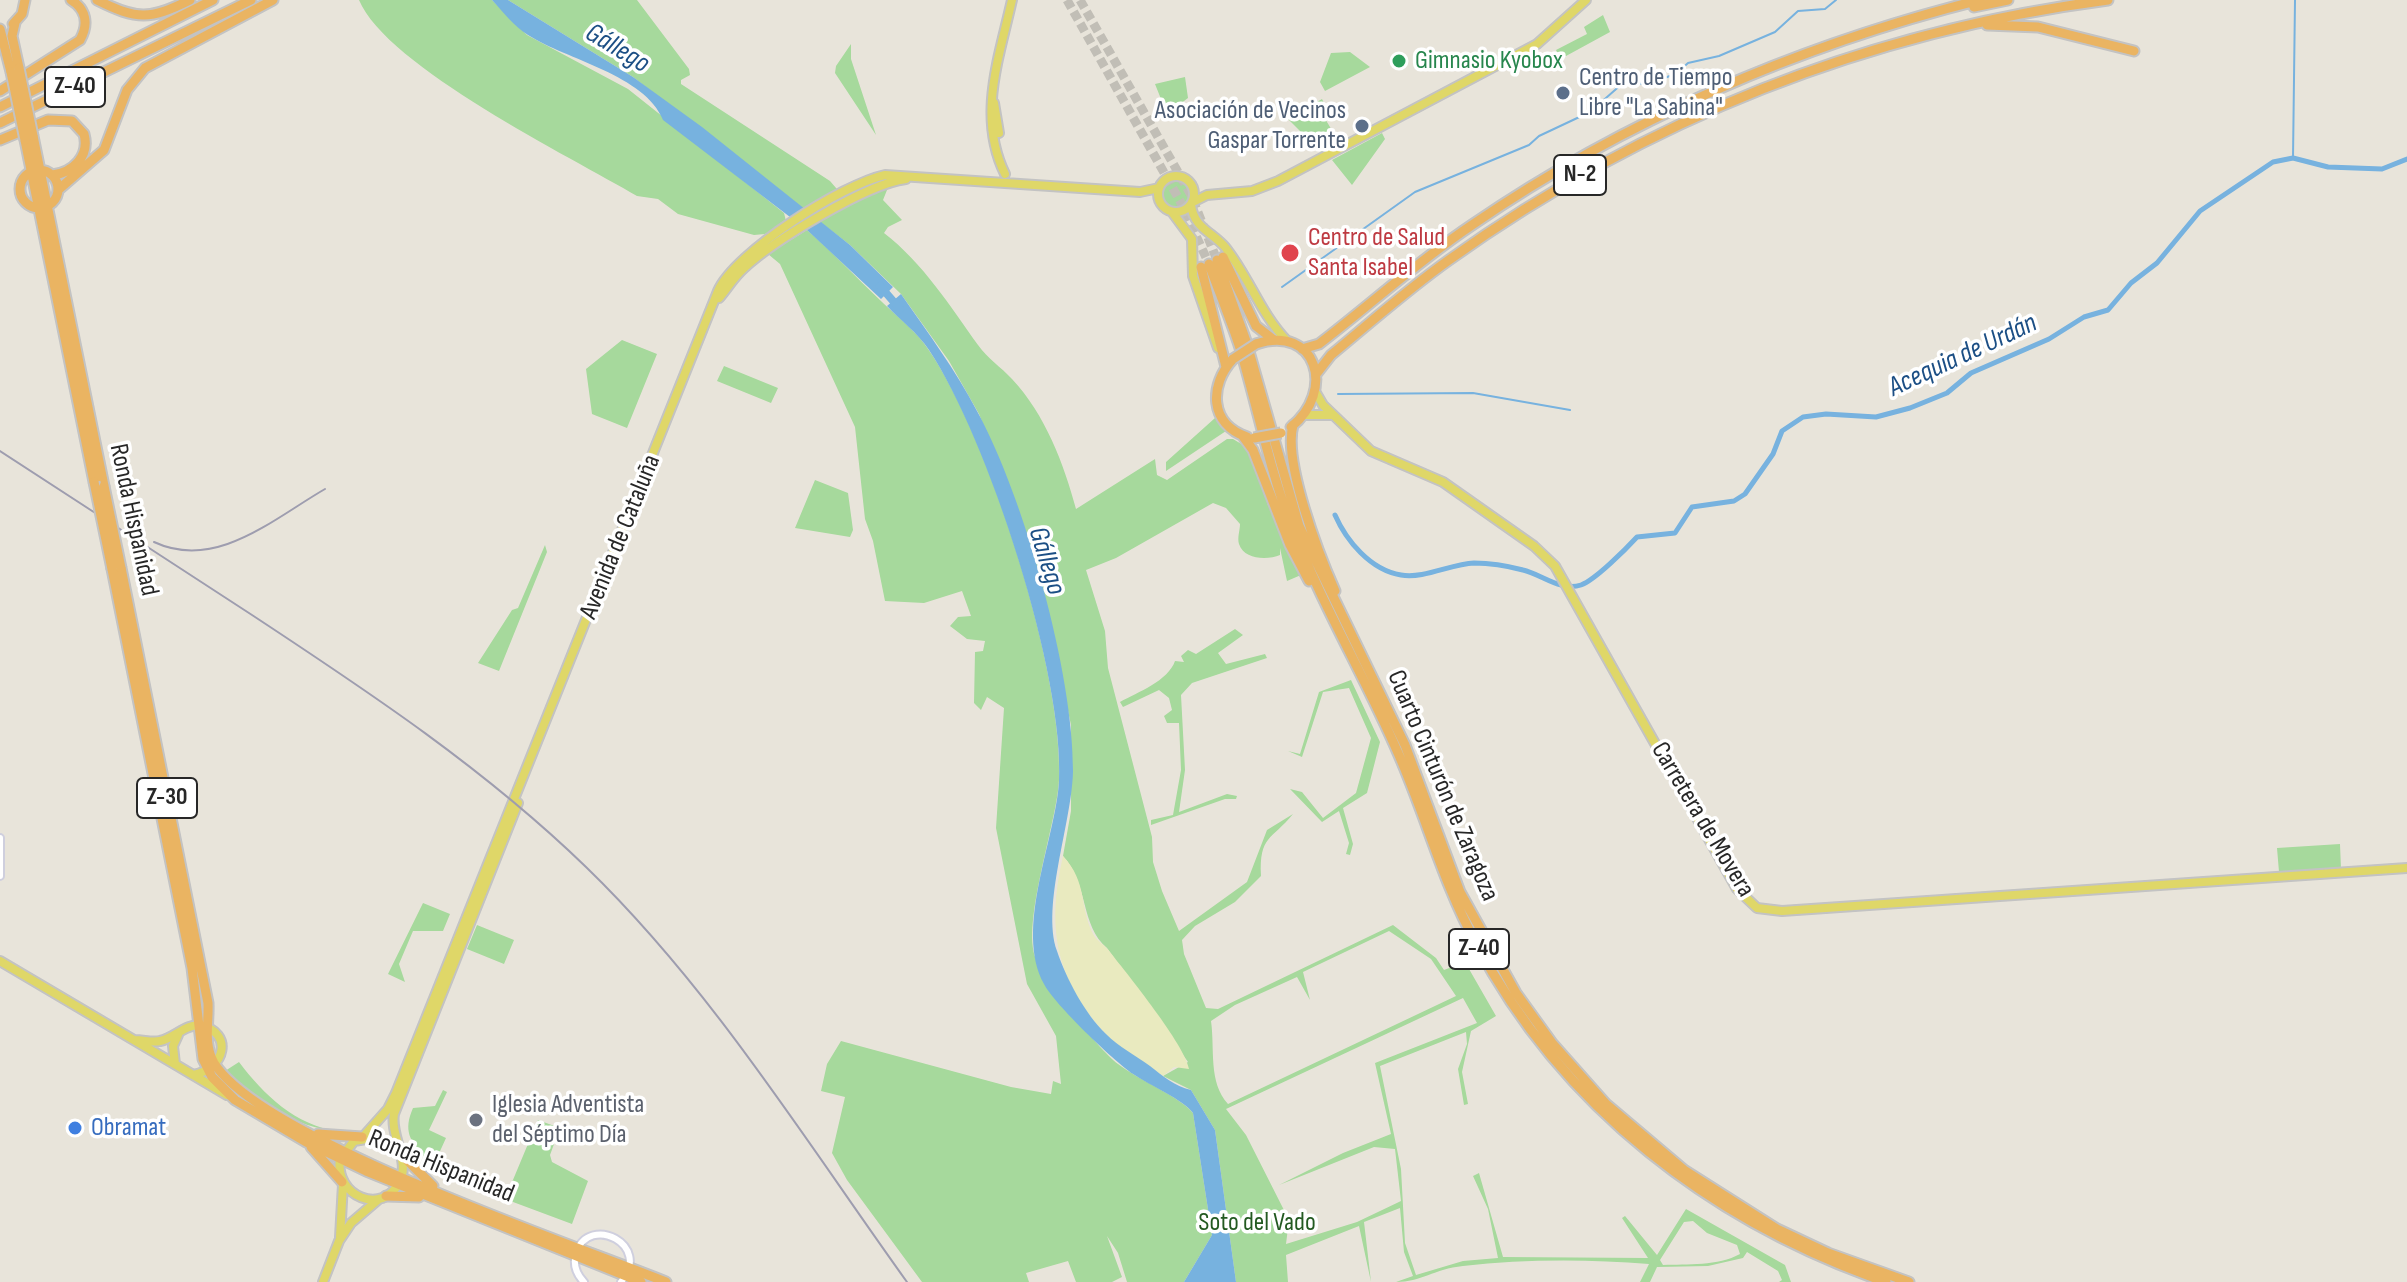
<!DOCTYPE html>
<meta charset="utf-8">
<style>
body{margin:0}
canvas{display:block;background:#e8e4da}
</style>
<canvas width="2407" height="1282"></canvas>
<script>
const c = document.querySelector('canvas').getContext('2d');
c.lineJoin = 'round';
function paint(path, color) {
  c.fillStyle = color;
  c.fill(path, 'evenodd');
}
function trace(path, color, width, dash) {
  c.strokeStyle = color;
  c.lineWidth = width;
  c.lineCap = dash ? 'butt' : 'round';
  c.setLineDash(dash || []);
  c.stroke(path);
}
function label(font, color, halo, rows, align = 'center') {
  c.font = font + ' "Sofia Sans Condensed",sans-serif';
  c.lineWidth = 7;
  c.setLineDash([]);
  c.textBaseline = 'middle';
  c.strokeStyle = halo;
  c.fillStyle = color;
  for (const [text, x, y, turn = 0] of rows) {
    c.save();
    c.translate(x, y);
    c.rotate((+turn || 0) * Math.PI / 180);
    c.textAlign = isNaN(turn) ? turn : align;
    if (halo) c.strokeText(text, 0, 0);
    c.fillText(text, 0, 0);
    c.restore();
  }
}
paint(new Path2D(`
 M359 0H492L527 35 628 89 784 213 786 221 765 234 754 235 678 214 658 199 637 196C571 157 387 67 359 0Z
 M508 0H637L689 69 690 75 681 80V84L830 181 849 203 889 185 883 200 902 220 888 227 884 233C923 263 950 306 978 345 988 359 1001 367 1012 379 1045 414 1064 464 1076 509L1155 459 1157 475 1167 480 1227 439H1233L1248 448 1268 505 1301 575 1287 581 1280 548V555C1268 560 1244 560 1239 544 1237 538 1240 530 1240 524L1226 508 1213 503 1116 558 1086 570 1105 631 1108 668 1152 837 1153 862 1162 891 1179 931 1247 882 1267 830 1293 814C1272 840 1259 835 1261 876L1235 902 1195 926 1182 940 1184 954 1206 1008 1218 1009 1393 925 1436 958 1444 970 1465 962 1496 1016 1471 1031 1462 1072 1468 1104 1464 1105 1458 1069 1467 1044 1466 1032 1380 1066 1401 1169 1405 1243 1416 1275 1463 1261 1498 1258 1488 1209 1473 1176 1479 1173 1503 1257 1648 1258 1622 1218 1625 1216 1657 1255 1686 1209 1785 1265 1791 1282H1779L1782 1280 1778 1271 1747 1252 1743 1258 1708 1266 1657 1267 1650 1282H1640L1649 1264C1588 1259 1523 1259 1463 1266 1434 1269 1421 1282 1396 1282L1413 1276 1404 1252 1400 1208 1364 1222 1371 1282 1359 1226 1286 1255 1288 1282H1236L1215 1130 1191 1090 1163 1076 1188 1062 1107 948C1080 925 1089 885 1063 856L1071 811V725L1043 593 1026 532 1002 471 979 414 949 361 901 294 850 245 633 77ZM1389 931 1431 959 1456 996 1228 1104C1208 1082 1215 1049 1211 1021L1235 1005 1297 977 1310 1000 1303 972ZM1463 998 1477 1023 1375 1063 1391 1134 1343 1153 1279 1185 1374 1147 1395 1149 1401 1201 1357 1222 1286 1244 1289 1220 1246 1135 1226 1109ZM1693 1221 1707 1233 1737 1245 1740 1254C1718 1266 1687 1264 1663 1265L1660 1260 1684 1222Z
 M1603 15 1610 32 1566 56H1559L1556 50 1587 34 1584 27Z
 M851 44V59L876 135 835 73 836 66Z
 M1350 52 1370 67 1325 91 1320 82 1331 53Z
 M1185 77 1188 98 1167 114 1155 84Z
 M1322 99 1324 103 1318 107 1333 132 1324 137 1330 148 1321 152 1288 119Z
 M1382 133 1385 139 1352 185 1332 160Z
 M1163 194a14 14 0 1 1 28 0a14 14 0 1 1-28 0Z
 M807 230C838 257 865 287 895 314 907 325 919 335 928 349 989 436 1064 674 1059 780 1057 823 1021 923 1036 959 1047 986 1096 1046 1118 1064 1137 1079 1182 1098 1193 1113L1212 1235 1184 1282H1127L1118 1253 1107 1236 1122 1277 1112 1282H1076L1068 1261 1026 1273 1029 1282H922L847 1180 832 1153 845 1097 821 1091 827 1064 841 1041 1011 1087 1051 1094 1053 1081 1061 1084 1056 1036 1027 984 996 828 1004 708 987 697 981 710 974 703 975 652 983 651 985 641 967 639 950 626 958 617 971 616 962 591 924 603 885 601 873 541 865 519 855 427 780 264 768 254Z
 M622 340 657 354 627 428 592 414 586 369Z
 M724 366 778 388 771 403 717 381Z
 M1215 418 1226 431 1166 471V462Z
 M815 480 848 493 853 530 850 537 795 528Z
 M545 545 547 552 499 671 478 663 512 610 518 608Z
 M1235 629 1243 635 1218 653 1226 664 1265 654 1267 658 1192 683 1181 695 1185 770 1179 812 1227 794 1237 796 1236 799H1225L1151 825V820L1173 815 1181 770 1179 723H1167L1164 716 1172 710 1169 698 1159 690 1123 707 1120 702C1138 692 1168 681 1175 661L1184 662 1181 656 1188 650 1196 654Z
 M1351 680 1380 742 1367 793 1343 808 1353 844 1350 855 1346 854 1349 843 1339 811 1322 822 1290 789 1302 792 1323 818 1356 793 1371 738 1349 688 1323 692 1302 757 1288 751 1300 754 1319 692Z
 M2340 844 2341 869 2279 872 2277 848Z
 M423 903 450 914 443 931H413L399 964 405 982 388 974Z
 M477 925 514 940 504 964 467 949Z
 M239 1062C263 1094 296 1126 338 1131 296 1129 255 1099 225 1071Z
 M443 1090 447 1092 429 1130 446 1138 436 1160 424 1158C410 1140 403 1131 413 1108L435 1106Z
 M538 1120 560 1128 550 1155 552 1162 588 1181 572 1224 505 1199Z`), '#a6d99c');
paint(new Path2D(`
 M1063 856C1088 883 1079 906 1093 934 1097 941 1106 946 1110 952 1128 975 1185 1045 1189 1069L1174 1067 1163 1076C1143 1061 1120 1050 1104 1032 1054 977 1047 925 1063 856Z`), '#e9eabf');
paint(new Path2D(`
 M492 0H508L633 77 702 127 850 245 893 287 881 299 807 230 663 120C645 75 567 60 528 35 514 26 503 12 492 0Z
 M901 294C928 333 955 369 977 411 1024 497 1074 674 1073 771 1072 823 1041 905 1057 951 1066 978 1085 1014 1106 1034 1119 1047 1135 1055 1150 1066 1163 1076 1174 1086 1191 1090L1215 1130 1236 1282H1184L1212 1235 1193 1113C1184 1100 1149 1085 1133 1074 1114 1061 1054 1004 1044 984 1014 929 1055 841 1059 782 1065 675 988 439 929 350 917 332 901 321 887 306Z`), '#77b2df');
trace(new Path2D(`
 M2293 158 2295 0
 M1282 287 1415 192 1529 145 1539 136 1590 112 1623 83 1650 84 1677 73 1688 63 1719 56 1775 32 1798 11 1825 9 1836 0
 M1338 394 1473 393 1570 410`), '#77b2df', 2);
trace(new Path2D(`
 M1335 515C1346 540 1370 570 1401 575 1424 579 1451 564 1474 563 1489 563 1508 566 1523 570 1541 574 1561 592 1581 585 1595 580 1626 549 1637 537L1675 533 1692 507 1734 501 1745 494 1773 454 1782 431 1803 417 1826 414 1876 417 1910 408 1947 393 1971 373 2049 339 2084 317 2108 310 2131 283 2157 263 2200 211 2273 162 2293 158 2328 167 2382 169 2407 159`), '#77b2df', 5);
trace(new Path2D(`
 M880 286 900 309`), '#77b2df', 8);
trace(new Path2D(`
 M1067 0 1180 201 1209 264
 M1080 0 1191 195 1217 260`), '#c1beb6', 9, [9, 4.5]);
const minor = new Path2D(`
 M0 838V876
 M584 1282C576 1274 573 1264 576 1253 589 1213 653 1245 621 1282`);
const major = new Path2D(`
 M994 103 999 133
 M1005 174C977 117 999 58 1012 0
 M1158 194a18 18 0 1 1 36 0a18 18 0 1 1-36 0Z
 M1193 202 1207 195 1252 191 1278 181 1537 44 1586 0
 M1191 205C1194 228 1212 232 1225 247 1249 277 1260 313 1287 341
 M1172 212 1192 239 1193 276 1218 348
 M719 298C727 289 733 278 743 269 773 241 866 184 906 179
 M1316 393 1323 405 1371 451 1443 482 1534 546 1555 566 1737 889 1757 908 1782 911 2407 868
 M1304 415H1331
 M0 961 227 1095
 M135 1040C144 1040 152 1043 160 1041 175 1038 186 1023 201 1026 233 1032 226 1069 193 1075
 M175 1064 173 1046 178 1035
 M363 1137 388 1109 396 1093 718 291C735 252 843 184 885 175L1140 192 1159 188
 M398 1151 378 1137 354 1141 340 1159C334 1196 383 1217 400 1181 410 1160 390 1136 394 1114L518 803
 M340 1237 343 1184
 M323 1282 339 1241 351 1223 379 1199`);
const highway = new Path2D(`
 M97 0C137 20 150 20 190 0
 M1974 7 2008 0
 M15 23 12 36 19 68
 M13 24 22 14 25 0
 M1987 25 2038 27 2134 51
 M0 29 11 72
 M0 91 80 40C89 24 86 9 71 0
 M0 107 213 0
 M0 123 251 0
 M33 136 104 486
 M0 140 48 120 72 121 84 134C90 156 73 173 52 175
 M25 140 94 482
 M20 189a19 19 0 1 1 38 0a19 19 0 1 1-38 0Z
 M58 190 104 150 127 90 145 68 273 0
 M1223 257 1256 326 1274 340
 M1217 260 1246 341 1299 526 1405 745 1460 892 1516 993 1552 1043 1606 1104 1684 1170 1777 1229 1828 1253 1909 1282
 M1209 264C1219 292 1231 320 1240 348 1258 408 1269 469 1292 527 1322 605 1365 677 1398 753 1426 816 1443 883 1476 943 1563 1108 1713 1222 1886 1282
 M1201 267 1226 367
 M1256 344C1317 324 1336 391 1291 427
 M1302 349 1319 344C1370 305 1418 261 1472 225 1625 120 1800 45 1980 0
 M1233 359C1209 385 1209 424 1247 437
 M1317 373 1331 355C1370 323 1408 289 1449 260 1646 119 1869 31 2108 0
 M1293 425C1283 462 1319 555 1335 591
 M1242 435 1253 450 1290 545 1309 581
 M121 568 208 1003C209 1024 203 1044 214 1063 261 1139 572 1244 666 1282
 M112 569 192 968 203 1059 212 1077 235 1100 306 1142 366 1171 641 1282
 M318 1134 362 1137
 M311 1147 342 1182
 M399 1152 433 1186
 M386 1196 419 1197`);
trace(minor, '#cfcfde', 10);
trace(major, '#c3c3c3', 12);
trace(highway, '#c3c3c3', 13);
trace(minor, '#fff', 6);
trace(major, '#dfd768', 8);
trace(highway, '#eab462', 9);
trace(new Path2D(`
 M0 451C84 506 168 560 252 615 369 692 485 769 586 867 712 989 805 1140 907 1282
 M154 542C216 571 273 519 325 489`), '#9e9daf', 2);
const highwayBridge = new Path2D(`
 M19 68 33 136
 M11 72 25 140
 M1233 359 1256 344
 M1254 438 1281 433
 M94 482 112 569
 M104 486 121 568`);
trace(highwayBridge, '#c3c3c3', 13, []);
trace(highwayBridge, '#eab462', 9);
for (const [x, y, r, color] of [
 [1399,61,8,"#2e9e5b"],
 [1563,93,8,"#5c6f8a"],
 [1362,126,8,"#5c6f8a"],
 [1290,253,10,"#e0444e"],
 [476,1120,8,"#6b7280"],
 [75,1128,8,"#3f7fe0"]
]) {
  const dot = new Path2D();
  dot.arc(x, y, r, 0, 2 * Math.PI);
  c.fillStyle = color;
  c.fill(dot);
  trace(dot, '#fff', 3);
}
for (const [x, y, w] of [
 [75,87,60],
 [1580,175,52],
 [167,798,60],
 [1479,949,60]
]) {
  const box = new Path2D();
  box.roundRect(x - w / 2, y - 20, w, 40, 6);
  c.fillStyle = '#fff';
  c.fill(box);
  trace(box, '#272727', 2);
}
label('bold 24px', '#272727', null, [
 ["Z-40",75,87],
 ["N-2",1580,175],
 ["Z-30",167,798],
 ["Z-40",1479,949]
]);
label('26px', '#27864d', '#fff', [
 ["Gimnasio Kyobox",1415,61]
], 'left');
label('26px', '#4e5e75', '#fff', [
 ["Centro de Tiempo",1579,78],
 ["Libre \"La Sabina\"",1579,108],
 ["Asociación de Vecinos",1346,111,"right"],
 ["Gaspar Torrente",1346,141,"right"]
], 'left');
label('26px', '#be3a42', '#fff', [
 ["Centro de Salud",1308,238],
 ["Santa Isabel",1308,268]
], 'left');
label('26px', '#272727', '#fff', [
 ["Ronda Hispanidad",133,520,78],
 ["Avenida de Cataluña",621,537,-68],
 ["Cuarto Cinturón de Zaragoza",1442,786,67],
 ["Carretera de Movera",1702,820,59],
 ["Ronda Hispanidad",441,1167,22]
]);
label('26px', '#5b616d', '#fff', [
 ["Iglesia Adventista",492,1105],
 ["del Séptimo Día",492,1135]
], 'left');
label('26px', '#366cbe', '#fff', [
 ["Obramat",91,1128]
], 'left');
label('26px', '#235a21', '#fff', [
 ["Soto del Vado",1257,1223]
]);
label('italic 28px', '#1c4f85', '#fff', [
 ["Gállego",617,49,31],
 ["Acequia de Urdán",1963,356,-25],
 ["Gállego",1046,561,73]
]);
</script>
